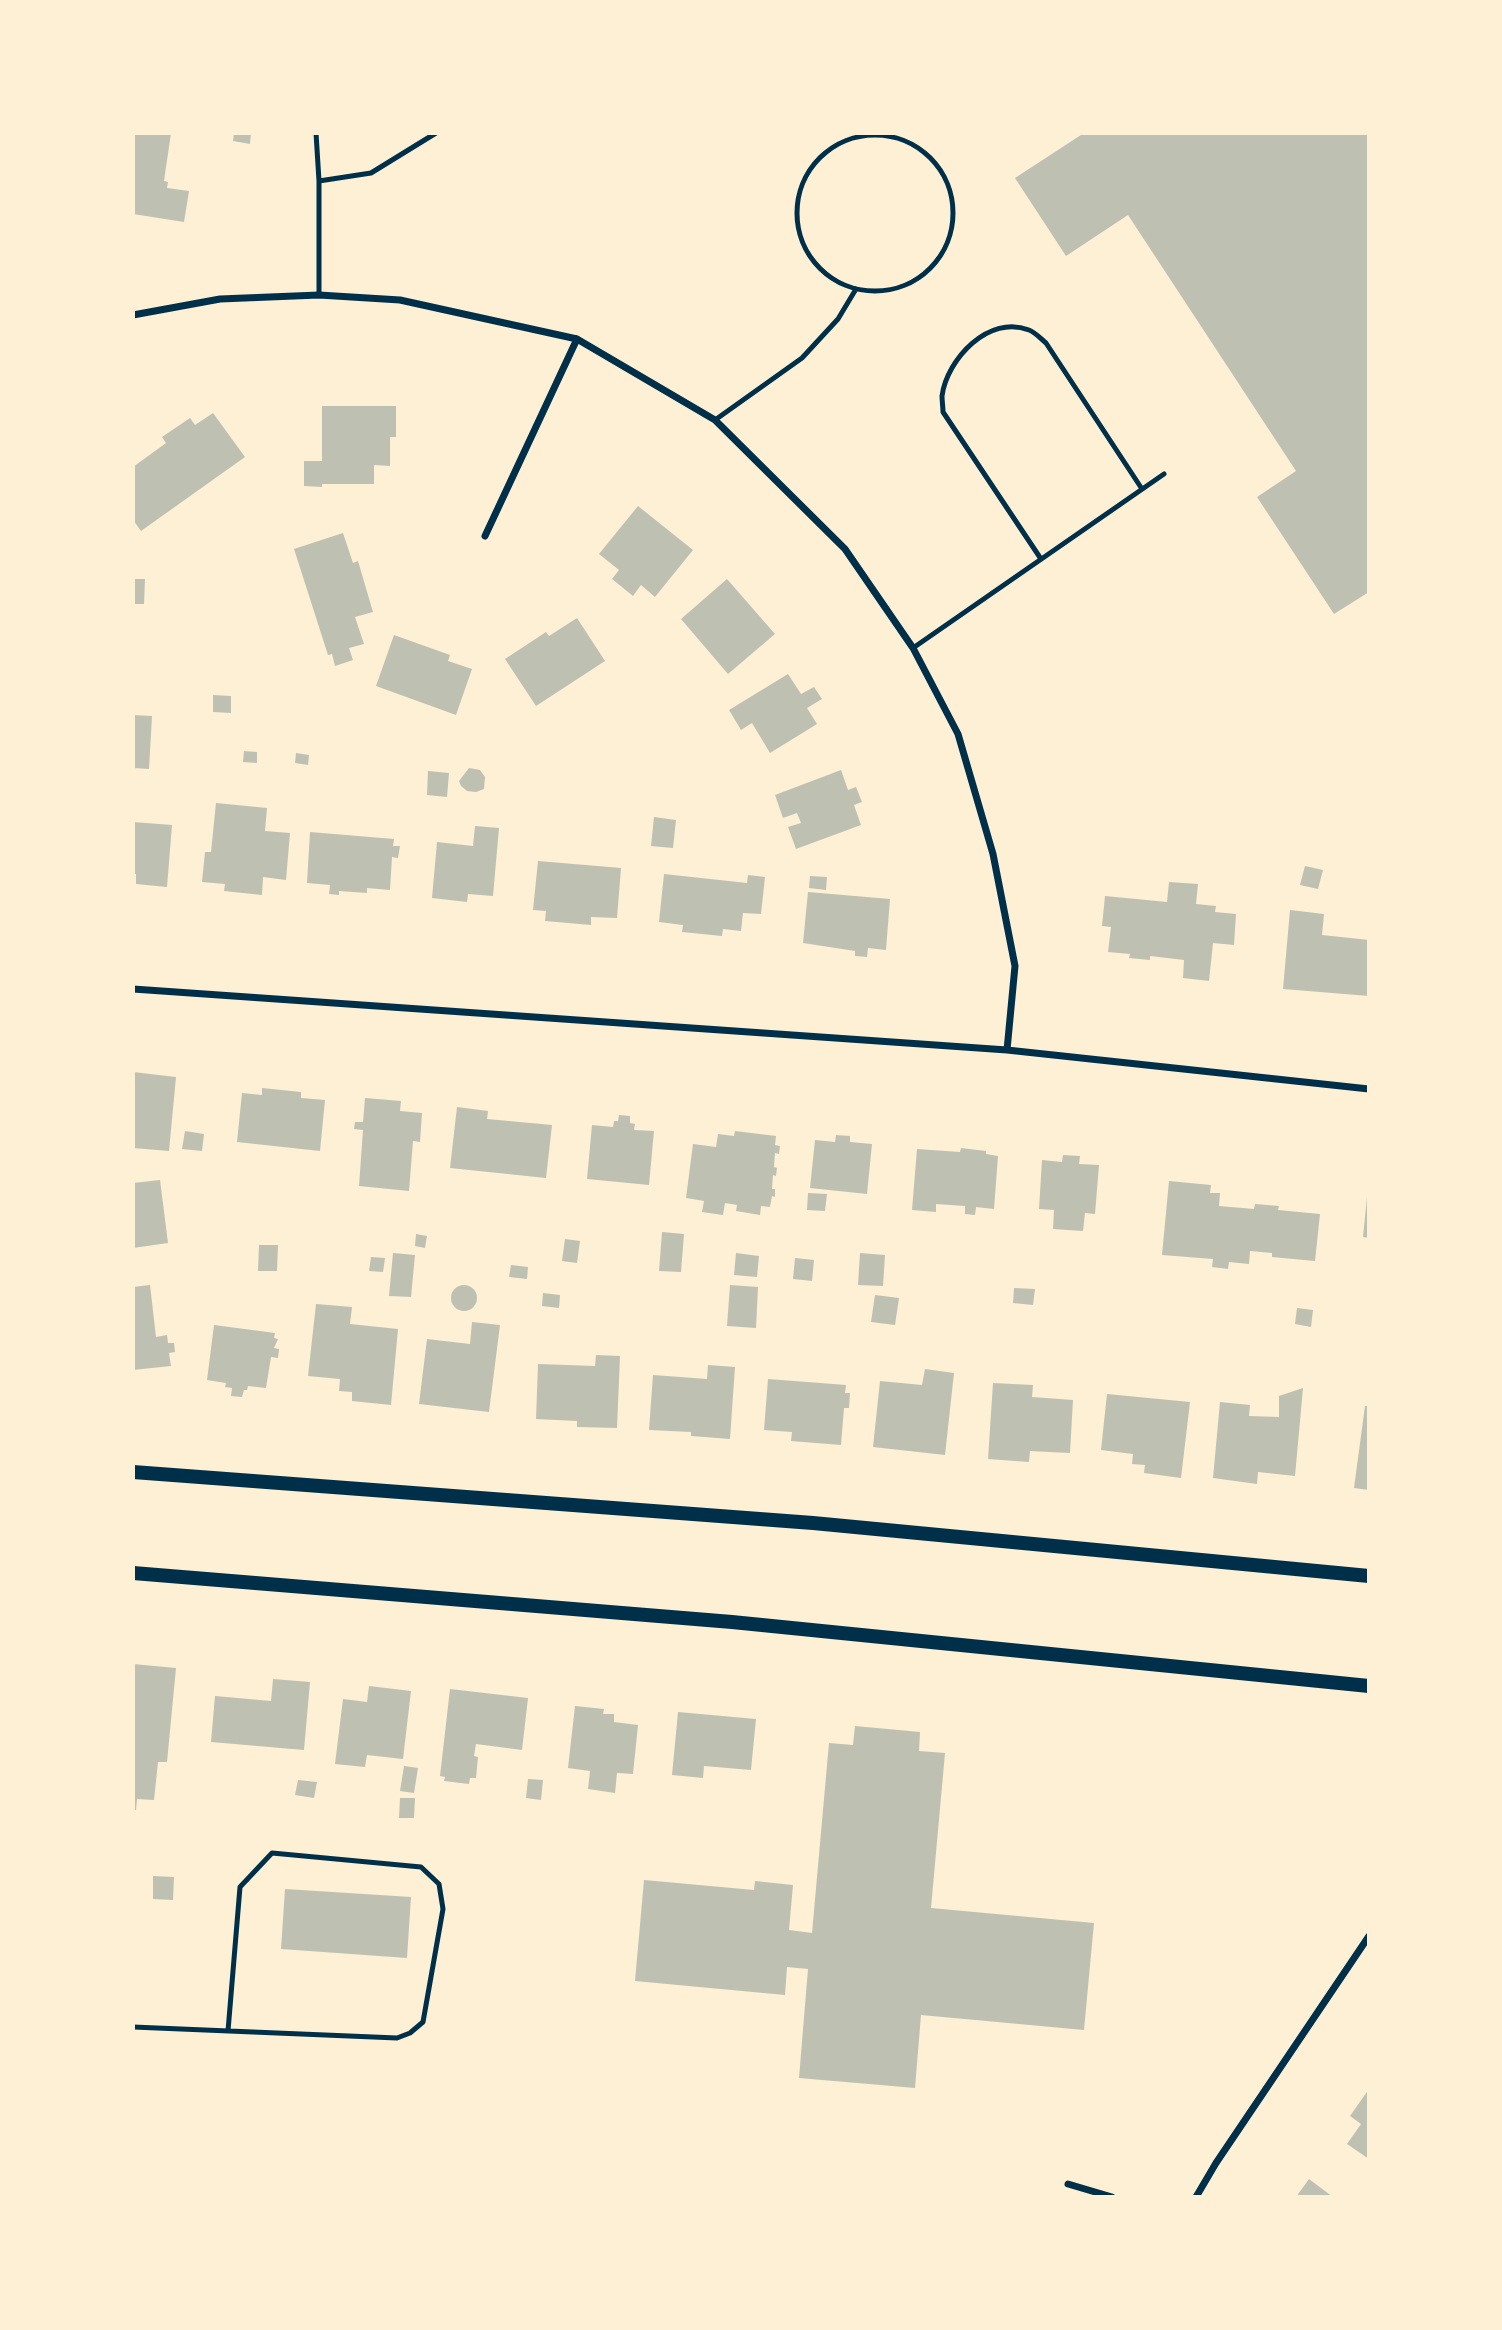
<!DOCTYPE html>
<style>
body{margin:0}
#map{position:relative;width:1502px;height:2330px;overflow:hidden;background:#fdf0d5;font-family:Arial,sans-serif}
canvas{display:block}
.frame{position:absolute;inset:0;border:135px solid #fdf0d5;pointer-events:none}
</style>
<div id="map">
<canvas width="1502" height="2330"></canvas>
<div class="frame"></div>
</div>
<script>
const c = document.querySelector('canvas').getContext('2d');
c.lineJoin = 'round';
function paint(path, color) {
  c.fillStyle = color;
  c.fill(path, 'evenodd');
}
function trace(path, color, width, dash) {
  c.strokeStyle = color;
  c.lineWidth = width;
  c.lineCap = dash ? 'butt' : 'round';
  c.setLineDash(dash || []);
  c.stroke(path);
}
paint(new Path2D(`
 M133 133H171L164 181 168 182 167 188 189 191 184 222 133 214Z
 M234 133H251L250 144 233 141Z
 M1084 133H1369V592L1334 614 1257 497 1296 471 1128 215 1066 256 1015 178Z
 M322 406H396V437H390V466L374 465V484H322V487L304 486V461H322Z
 M213 413 245 457 141 531 133 520V467L166 443 162 437 190 418 195 425Z
 M638 506 693 550 655 597 641 585 633 596 612 579 619 570 599 554Z
 M343 533 353 563 358 561 373 612 355 617 364 644 349 648 353 660 335 666 332 654 328 655 294 549Z
 M133 579H145L144 604H133Z
 M727 579 775 634 728 674 681 619Z
 M577 618 605 661 536 706 505 659 546 632 549 636Z
 M394 635 450 655 448 661 472 669 456 715 376 686Z
 M788 674 801 694 814 687 822 699 807 708 817 724 770 753 752 723 741 730 729 710Z
 M213 695 231 696V713L213 712Z
 M133 715 152 716 149 769 133 768Z
 M244 751 257 752V763L243 762Z
 M296 753 309 755 308 765 295 763Z
 M469 768 480 770 485 777 484 789 476 792 467 791 461 786 459 781Z
 M841 770 848 790 856 787 862 802 854 805 861 825 796 849 788 827 801 823 797 813 783 818 775 795Z
 M428 771 449 773 447 797 427 795Z
 M216 803 267 808 265 831 290 833 286 880 263 877 262 895 224 891 225 884 202 882 205 852H211Z
 M654 817 676 820 673 848 651 846Z
 M133 822 172 825 167 887 136 884V874H133Z
 M475 826 499 828 493 896 468 894 467 902 432 898 437 842 473 846Z
 M310 832 394 839 393 846H400L398 858 392 857 390 890 367 888V893L339 891V895L329 894 330 885 307 883Z
 M538 861 621 868 617 918 591 917V925L545 921 546 911 533 910Z
 M1305 866 1323 870 1318 889 1300 885Z
 M664 874 747 883 748 875 765 877 761 914 743 913 741 931 723 929 722 936 682 932 683 925 659 922Z
 M810 876 827 877 826 890 809 888Z
 M1169 882 1198 884 1196 904 1216 906 1215 912 1236 914 1234 945 1213 943 1209 981 1183 978 1184 960 1150 956V960L1129 958 1130 954 1108 952 1111 927 1102 926 1105 896 1167 902Z
 M808 892 890 899 886 950 868 948 867 957 855 956V951L803 943Z
 M1290 910 1324 914 1322 935 1369 940V996L1283 989Z
 M133 1072 176 1077 169 1151 133 1148Z
 M262 1088 301 1092V1098L325 1100 320 1151 237 1142 242 1093 262 1095Z
 M365 1098 401 1101 400 1111 422 1113 420 1142 413 1141 409 1191 359 1186 363 1130 354 1129 355 1122H363Z
 M457 1107 488 1111 487 1119 552 1125 546 1178 450 1168Z
 M619 1115 630 1116V1123L635 1124 634 1130 654 1131 649 1185 587 1179 592 1125 613 1127 614 1121H618Z
 M185 1131 204 1134 202 1151 182 1149Z
 M735 1131 776 1136 775 1145 780 1146 779 1154 775 1153 774 1167 777 1168 776 1176 773 1175 772 1189H775V1197L772 1196 770 1207 761 1206 760 1215 736 1211 737 1205 725 1203 723 1215 702 1212 704 1201 686 1198 693 1144 716 1147 718 1134 734 1136Z
 M836 1135 850 1136V1142L872 1144 867 1194 810 1188 815 1140 835 1142Z
 M961 1148 986 1151V1154L998 1156 994 1209 976 1207 975 1215 965 1214V1206L936 1204V1212L912 1210 917 1149 960 1152Z
 M1063 1155 1080 1156 1079 1164 1099 1165 1095 1214 1085 1213 1083 1231 1053 1229 1054 1210 1039 1209 1042 1160 1062 1162Z
 M160 1180 168 1243 133 1248V1183Z
 M1169 1181 1211 1185 1210 1193H1220L1219 1206 1254 1209 1255 1204 1279 1206 1278 1210 1320 1214 1315 1261 1272 1257V1253L1250 1251 1249 1264 1229 1262 1228 1269 1212 1267 1213 1259 1162 1255Z
 M808 1193 827 1194 825 1211 807 1210Z
 M1367 1197H1369V1238L1363 1237Z
 M662 1232 684 1234 681 1272 659 1271Z
 M416 1234 427 1236 425 1248 415 1246Z
 M565 1239 580 1241 577 1263 562 1261Z
 M259 1245H278L277 1271H258Z
 M393 1253 415 1255 411 1297 389 1296Z
 M736 1253 759 1256 757 1277 734 1275Z
 M860 1253 885 1255 883 1286 858 1285Z
 M371 1257 385 1258 383 1272 369 1271Z
 M795 1258 814 1260 812 1281 793 1279Z
 M511 1265 528 1267 527 1279 509 1277Z
 M150 1285 156 1337 167 1335 168 1343H174L175 1352 169 1353 171 1366 133 1370V1287Z
 M730 1285 758 1287 756 1328 727 1326Z
 M451 1298a13 13 0 1 1 26 0a13 13 0 1 1-26 0Z
 M1014 1288 1035 1289 1033 1305 1013 1303Z
 M543 1293 560 1295 559 1308 542 1306Z
 M875 1295 899 1298 895 1325 871 1322Z
 M316 1304 352 1307 350 1324 398 1329 391 1405 352 1401V1392L339 1391 340 1379 308 1376Z
 M1297 1308 1313 1310 1311 1327 1295 1324Z
 M472 1322 500 1325 489 1412 419 1404 427 1339 470 1344Z
 M214 1325 275 1333 274 1338 278 1339 274 1348 279 1349 278 1358 271 1357 266 1388 248 1386 247 1390H244L242 1397 231 1396 232 1388 225 1387 226 1383 207 1380Z
 M596 1355 620 1356 617 1428 577 1427V1421L536 1419 538 1364 595 1366Z
 M708 1365 735 1367 730 1439 691 1436V1432L649 1430 653 1375 707 1379Z
 M925 1369 954 1373 945 1455 873 1447 880 1381 922 1385Z
 M768 1379 846 1385 845 1393H850L849 1408H844L841 1445 791 1441 792 1432 764 1430Z
 M993 1383 1033 1385 1032 1397 1073 1400 1070 1453 1030 1451 1029 1462 988 1459Z
 M1303 1388 1295 1476 1258 1472 1257 1484 1213 1478 1220 1402 1250 1405 1249 1416 1279 1417V1396Z
 M1107 1394 1190 1402 1181 1478 1144 1473 1145 1465 1132 1464 1133 1454 1101 1450Z
 M1365 1406H1369V1490L1354 1488Z
 M133 1664 176 1668 167 1762H158L154 1800 137 1799 136 1810H133Z
 M273 1679 310 1682 304 1750 211 1742 215 1696 271 1701Z
 M369 1686 411 1691 403 1759 367 1755 365 1767 335 1764 343 1699 367 1702Z
 M450 1689 528 1698 522 1750 476 1744 474 1756 478 1757 476 1778H470L469 1784 444 1781 445 1777 440 1776Z
 M575 1706 604 1709 603 1714H614V1722L638 1725 633 1774 617 1773 615 1793 588 1789 590 1771 568 1768Z
 M678 1712 756 1719 751 1770 704 1766 703 1778 672 1775Z
 M855 1726 920 1732 919 1751 945 1753 931 1908 1094 1923 1084 2030 921 2015 915 2088 799 2078 808 1969 787 1967 785 1995 635 1981 644 1880 754 1890 755 1881 793 1885 789 1930 812 1933 829 1743 853 1745Z
 M404 1766 418 1768 414 1793 400 1791Z
 M528 1779 543 1780 541 1800 526 1798Z
 M298 1780 317 1782 314 1798 295 1795Z
 M400 1798H415L414 1818H399Z
 M153 1876 174 1877 173 1900 153 1899Z
 M285 1889 411 1897 407 1958 281 1949Z
 M1369 2089V2159L1347 2144 1361 2124 1350 2116Z
 M1309 2179 1333 2197H1296Z`), '#bec0b2');
trace(new Path2D(`
 M316 133 319 181V295
 M797 213a78 78 0 1 1 156 0a78 78 0 1 1-156 0Z
 M319 181 371 173 436 133
 M715 420 802 358 838 319 856 289
 M1041 559 943 412C943 407 942 401 942 396 947 359 989 314 1029 330 1035 332 1041 339 1046 343L1142 489
 M913 648 1164 474
 M133 2027 397 2038 410 2033 423 2022 443 1909 439 1884 421 1867 272 1853 240 1887 228 2031`), '#003049', 5);
trace(new Path2D(`
 M133 315 220 299 319 295 400 300 577 339 715 420 845 549 913 648 958 734 993 854 1015 966 1007 1050
 M485 536 577 339
 M133 989 1007 1050 1369 1089
 M1068 2184 1112 2197
 M1196 2197 1216 2163 1369 1936`), '#003049', 7);
trace(new Path2D(`
 M133 1472 813 1523 1369 1576
 M133 1573 732 1622 1369 1686`), '#003049', 14);
</script>
